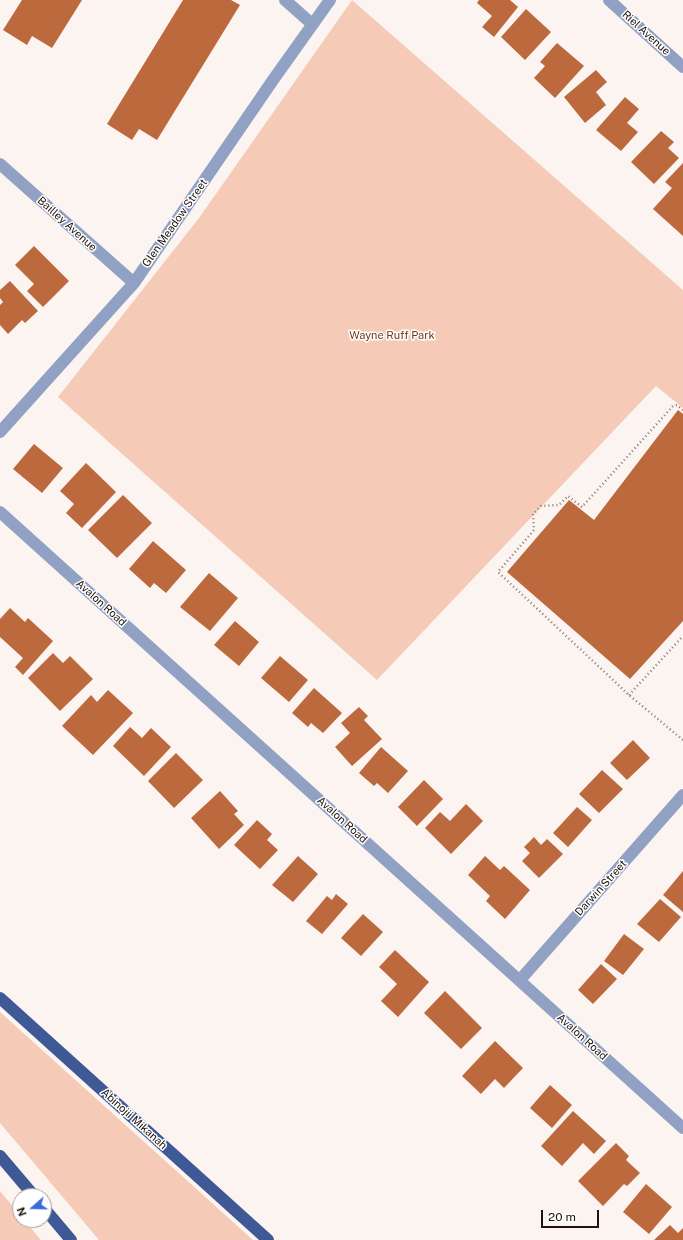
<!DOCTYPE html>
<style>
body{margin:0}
#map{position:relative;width:683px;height:1240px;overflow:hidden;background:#fcf4f1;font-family:"Public Sans",sans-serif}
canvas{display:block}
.north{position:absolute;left:12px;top:1188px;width:40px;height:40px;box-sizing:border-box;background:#fff;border:1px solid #a6a19e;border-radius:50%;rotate:250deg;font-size:11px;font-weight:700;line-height:16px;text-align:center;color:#20130d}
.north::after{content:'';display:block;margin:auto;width:14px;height:18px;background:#3c69da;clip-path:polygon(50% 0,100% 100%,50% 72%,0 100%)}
.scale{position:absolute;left:541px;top:1210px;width:58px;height:18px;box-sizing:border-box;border:2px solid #20130d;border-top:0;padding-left:5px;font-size:12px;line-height:14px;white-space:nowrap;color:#20130d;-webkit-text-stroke:3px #fff;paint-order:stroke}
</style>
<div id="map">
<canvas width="683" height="1240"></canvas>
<div class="north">N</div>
<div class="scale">20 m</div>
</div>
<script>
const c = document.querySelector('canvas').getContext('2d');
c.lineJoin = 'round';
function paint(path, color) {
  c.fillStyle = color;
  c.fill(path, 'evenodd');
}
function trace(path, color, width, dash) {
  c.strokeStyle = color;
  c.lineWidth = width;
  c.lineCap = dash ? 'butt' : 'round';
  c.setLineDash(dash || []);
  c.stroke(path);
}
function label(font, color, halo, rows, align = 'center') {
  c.font = font + ' "Public Sans",sans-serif';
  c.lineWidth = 3;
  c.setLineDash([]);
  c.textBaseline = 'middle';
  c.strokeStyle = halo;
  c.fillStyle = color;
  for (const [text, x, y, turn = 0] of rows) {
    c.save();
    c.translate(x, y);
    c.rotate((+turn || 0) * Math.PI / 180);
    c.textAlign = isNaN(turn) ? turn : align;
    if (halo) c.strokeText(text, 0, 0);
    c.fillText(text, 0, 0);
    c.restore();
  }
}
paint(new Path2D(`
 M352 0 683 290V408L656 386 377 680 58 397 199 218Z
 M0 1012 253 1240H99L0 1123Z
 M0 1191 20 1215V1220H24L41 1240H0Z`), '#f5cbb7');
paint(new Path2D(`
 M22 0H82L52 48 32 36 27 45 3 30Z
 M183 0H231L240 5 157 140 139 129 132 140 107 124Z
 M479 0H510L518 7 494 37 482 27 492 16 477 3Z
 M526 9 551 32 525 60 501 37Z
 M557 43 584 66 555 98 534 78 545 66 540 62Z
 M596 70 607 82 596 92 606 105 585 123 564 97Z
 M625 97 639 109 627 123 638 132 621 151 596 130Z
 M661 131 674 142 668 148 679 158 654 184 631 162Z
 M683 163V236L653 209 672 188 665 182Z
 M34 246 69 281 43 307 27 291 34 284 15 265Z
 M10 281 38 311 25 323 22 320 8 334 0 325V305L3 302 0 298V290Z
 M678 410 683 414V621L630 679 507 572 569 500 594 520Z
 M34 444 63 468 42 493 13 469Z
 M86 463 116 492 82 528 66 513 74 504 60 491Z
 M123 495 152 523 117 558 88 530Z
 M153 541 186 570 166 593 154 583 150 588 129 569Z
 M209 573 238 598 210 631 180 607Z
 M10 608 25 622 28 618 53 641 23 675 15 667 23 658 0 637V619Z
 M235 621 259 642 239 666 214 645Z
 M53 653 63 663 70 656 93 679 60 711 28 678Z
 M280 656 308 680 289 702 261 678Z
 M314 688 342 713 323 733 311 723 308 727 292 713Z
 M108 690 133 713 93 755 62 726 91 695 97 702Z
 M359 707 368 716 364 720 382 739 352 766 335 747 350 733 341 723Z
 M130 727 142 738 151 728 171 747 144 776 113 746Z
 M633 740 650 758 627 780 610 763Z
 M381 747 408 771 388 793 377 783 374 786 359 773Z
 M176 753 203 780 174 808 148 781Z
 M602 770 623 789 599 813 579 794Z
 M424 780 443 799 417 826 398 807Z
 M220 791 238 811 234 814 244 825 219 849 191 818Z
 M466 804 483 821 451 854 425 828 440 812 450 821Z
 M577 807 592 820 568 847 553 833Z
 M257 820 272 834 267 840 278 850 260 869 234 845Z
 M534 837 541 845 547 839 563 854 539 878 522 861 530 853 524 847Z
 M298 856 318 874 293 902 272 885Z
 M485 856 500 870 504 866 530 890 505 919 486 901 490 896 468 875Z
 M683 871V912L663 895Z
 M336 894 348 904 322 934 306 921 327 896 332 900Z
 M660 899 681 917 659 942 637 924Z
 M363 914 383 932 361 956 341 938Z
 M624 934 644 949 623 975 604 961Z
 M395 950 429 982 398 1017 381 1001 397 984 379 967Z
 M601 964 617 979 593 1004 578 990Z
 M445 991 482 1028 461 1049 424 1013Z
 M495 1041 523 1068 504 1088 495 1079 481 1094 462 1076Z
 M550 1085 572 1105 552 1128 530 1108Z
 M573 1111 606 1141 594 1154 583 1143 562 1166 541 1146Z
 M616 1143 629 1156 626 1160 640 1173 627 1186 624 1184 603 1206 578 1181Z
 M646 1184 672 1207 649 1234 623 1212Z
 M670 1225 678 1233 683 1228V1240H654Z`), '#bc693e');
trace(new Path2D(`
 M683 410 677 405 673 406 582 507 568 496 559 505 541 506 533 514 534 530 498 572 629 695 683 740
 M629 695 683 636`), '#867b77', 2.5, [1, 3]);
trace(new Path2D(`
 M285 0 312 24
 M609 0 683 67
 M0 164 134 283
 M0 432 134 283 273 80 330 0
 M0 512 683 1128
 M520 980 683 795`), '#90a1c4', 12);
trace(new Path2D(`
 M0 998 268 1240
 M0 1156 34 1196
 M44 1208 71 1240`), '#3e5995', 12);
label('11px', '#20130d', '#fff', [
 ["Riel Avenue",646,33,42],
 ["Glen Meadow Street",175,223,-55],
 ["Bailley Avenue",67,224,42],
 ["Avalon Road",101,603,42],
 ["Avalon Road",342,820,42],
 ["Darwin Street",601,888,-48],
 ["Avalon Road",582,1037,42],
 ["Abinojii Mikanah",134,1119,42]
]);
label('11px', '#70381a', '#fff', [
 ["Wayne Ruff Park",392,336]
]);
</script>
